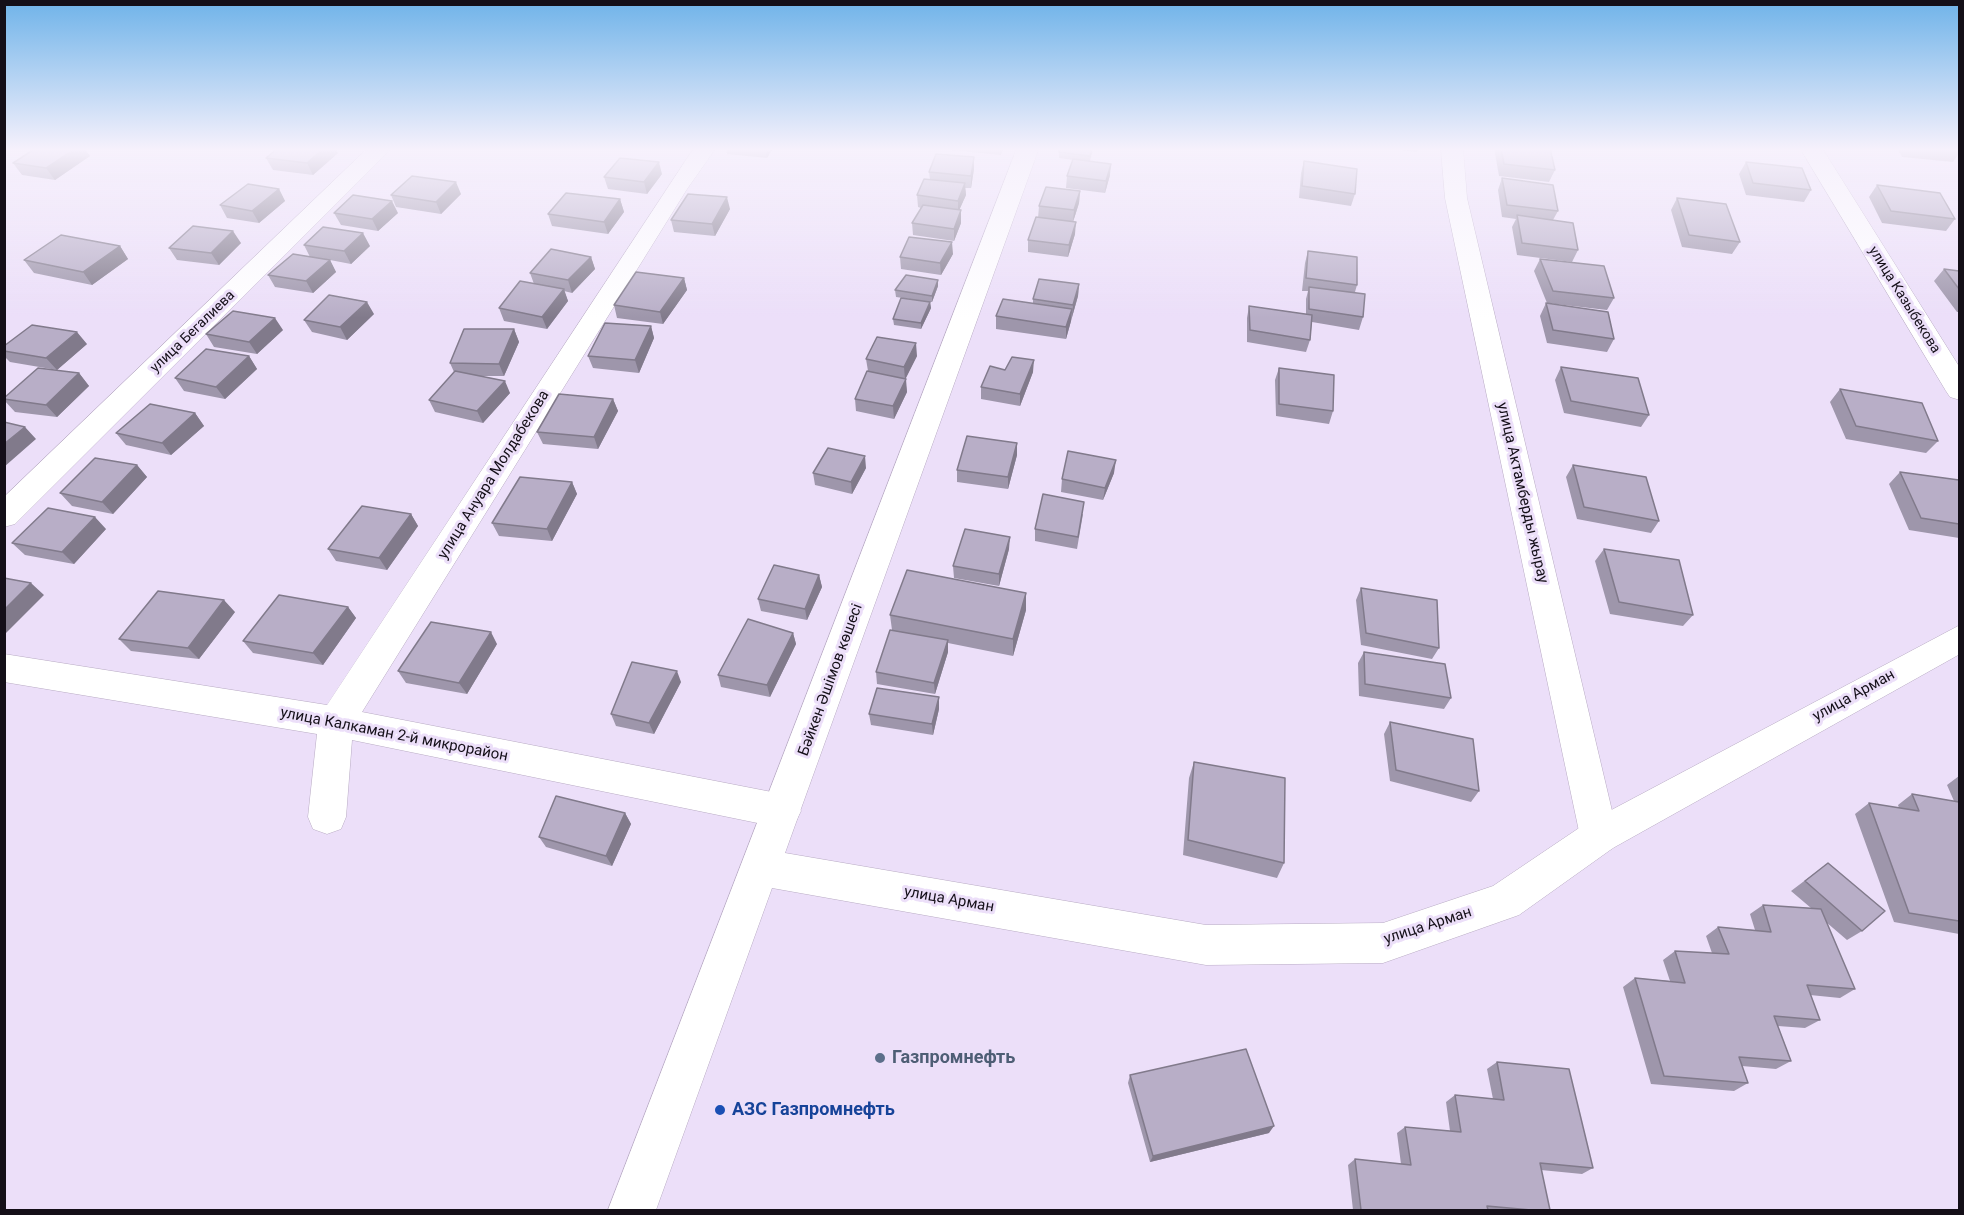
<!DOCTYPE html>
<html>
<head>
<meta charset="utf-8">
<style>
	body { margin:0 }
	#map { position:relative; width:1964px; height:1215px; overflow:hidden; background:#ecdff9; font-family:Roboto,sans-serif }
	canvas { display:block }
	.frame { position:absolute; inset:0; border:6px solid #140f18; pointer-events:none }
</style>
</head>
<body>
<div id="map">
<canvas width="1964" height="1215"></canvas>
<div class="frame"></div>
</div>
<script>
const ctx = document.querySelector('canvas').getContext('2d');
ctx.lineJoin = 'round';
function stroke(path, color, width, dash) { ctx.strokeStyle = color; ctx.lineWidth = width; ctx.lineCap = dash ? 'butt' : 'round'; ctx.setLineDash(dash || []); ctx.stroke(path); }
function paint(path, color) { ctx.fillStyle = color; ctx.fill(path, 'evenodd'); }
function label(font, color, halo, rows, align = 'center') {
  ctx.font = font + ' Roboto,sans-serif'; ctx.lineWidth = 6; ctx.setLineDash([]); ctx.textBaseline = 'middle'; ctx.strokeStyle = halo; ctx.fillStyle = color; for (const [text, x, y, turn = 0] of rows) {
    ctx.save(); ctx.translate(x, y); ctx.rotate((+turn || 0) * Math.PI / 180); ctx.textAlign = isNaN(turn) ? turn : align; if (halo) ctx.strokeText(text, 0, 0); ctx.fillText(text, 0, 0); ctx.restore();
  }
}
const street = new Path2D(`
	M368 148H392L15 524 4 527V497Z
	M694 148H716L687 189 362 712 782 794 795 799 801 811 795 823 782 828 352 740 346 817 341 829 327 834 313 829 308 817 317 734 4 682V654L327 705Z
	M1441 148H1463L1467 198 1618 836 1613 848 1599 854 1585 848 1580 836 1445 198Z
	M1800 148H1822L1960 368V400L1950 397 1946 391Z`);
const secondary = new Path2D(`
	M1017 148H1039L785 853 1206 925 1383 923 1493 886 1585 824 1960 625V654L1613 848 1519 915 1383 963 1206 965 772 888 656 1210H608Z`);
const wall = new Path2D(`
	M726 148H773L767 158 727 154Z
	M952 148H1003L1001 155 952 150Z
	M1093 148 1092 153 1090 161 1110 175 1105 193 1066 188 1067 176 1073 160 1059 158V152Z
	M1388 148H1418L1417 152Z
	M1494 148H1550L1555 170 1549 182 1499 176Z
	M1897 148H1959V153L1953 162 1902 157Z
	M338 153 313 175 273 170 266 158Z
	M90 156 55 180 22 175 13 163Z
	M974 157V169L971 188H965L966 195 959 210 961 223 954 241 913 235 912 223 921 208 918 207 917 195 930 180 929 172Z
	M1304 161 1355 194 1351 206 1299 198 1301 173Z
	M1746 162 1811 190 1804 202 1746 195 1739 174Z
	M662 174 647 194 608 189 604 177Z
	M1502 178 1558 211 1553 220 1578 250 1572 262 1517 255 1512 227 1516 219 1502 217 1498 190Z
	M1877 185 1955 219 1946 231 1882 223 1869 197Z
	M279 189 285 201 259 223 227 218 220 205Z
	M1080 191 1079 203 1073 222 1075 234 1068 257 1028 252V240L1038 218 1039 206Z
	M461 194 441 214 396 207 391 195Z
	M1677 198 1740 242 1732 254 1682 247 1671 210Z
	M620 199 624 212 608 234 552 226 548 214Z
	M730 209 715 236 674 232 671 220Z
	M334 213H398L378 231 341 225Z
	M241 243 219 265 177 260 169 248Z
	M304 245 370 246 351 264 330 260 336 272 313 293 275 287 268 275 310 257Z
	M120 246 128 259 92 285 34 273 24 260Z
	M1308 251 1357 285 1355 292 1363 317 1359 330 1312 322 1310 340 1306 352 1247 342V318L1249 306 1306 314V299L1308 291H1302L1305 263Z
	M953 254 941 275 901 269 900 257Z
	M591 257 595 269 572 293 564 291 568 301 547 329 504 321 499 308 534 284 530 273Z
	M1540 259 1614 298 1607 310 1547 303 1534 271Z
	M1944 269 1959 271V312H1957L1934 281Z
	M684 278 687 290 663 324 617 318 614 305Z
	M938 280V286L932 302H930L931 308 921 329 894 325 893 319 910 299 896 297 895 290Z
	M1079 284 1078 296 1066 339 996 329V316L1033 303V299Z
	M1546 303 1614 339 1607 352 1547 343 1540 316Z
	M374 314 347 340 312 332 304 320Z
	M651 326 654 338 639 373 593 368 588 356Z
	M514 329 519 342 504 376H480L510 393 483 423 435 412 429 400 454 372 450 363Z
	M283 330 257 354 214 347 206 334Z
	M87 344 57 370 10 362 4 356V346Z
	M249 356 257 369 225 399 184 391 175 378Z
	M917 356 905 379 907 392 894 419 856 411 855 399 868 371 866 359Z
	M1561 367 1649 415 1641 427 1564 413 1555 380Z
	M1279 368 1333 411 1329 424 1276 416 1275 380Z
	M1005 370 1033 372 1020 406 981 399V387Z
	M79 373 89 386 57 417 15 412 4 400V398Z
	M1840 389 1938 441 1926 453 1846 439 1830 402Z
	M613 399 618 411 598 449 543 444 537 432Z
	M195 413 204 426 171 455 126 445 116 433Z
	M1017 443V455L1008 489 957 482V470Z
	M137 465 147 477 113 514 72 506 60 493Z
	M1573 465 1659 521 1651 533 1577 519 1566 477Z
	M866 468 852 494 815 485 813 473Z
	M1900 472 1959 480V538L1909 530 1889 484Z
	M1114 473 1103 500 1061 492 1062 479Z
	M572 482 577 494 552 541 499 536 492 523Z
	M411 514 418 526 387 570 336 561 328 549Z
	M1083 514 1077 549 1035 541V529Z
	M106 529 74 564 25 555 12 543Z
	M1009 549 999 586 954 578 953 566Z
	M1604 549 1693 615 1683 626 1610 614 1595 561Z
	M819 575 822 587 807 620 761 611 758 599Z
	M1361 588 1439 648 1432 659 1361 645 1356 600Z
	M348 607 356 618 323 665 253 653 243 641Z
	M1026 610 1013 656 948 643V652L935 694 877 684 876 672 892 630 890 615Z
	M235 612 199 659 131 651 119 639Z
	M793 633 796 644 770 697 721 687 718 675Z
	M497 644 467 694 406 683 398 671Z
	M1364 652 1451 698 1444 709 1359 696 1358 663Z
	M681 682 654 734 616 726 611 714Z
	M939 709 933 735 871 725 869 714Z
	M1390 722 1479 791 1471 802 1390 781 1384 734Z
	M1194 762 1284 863 1277 878 1183 855 1189 778Z
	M1959 776V934L1894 922 1855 814 1869 803 1899 808 1898 805 1912 794 1954 801 1947 785Z
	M625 813 631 824 612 866 546 847 539 837Z
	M1828 863 1862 931 1847 940 1826 922 1855 989 1840 998 1810 995 1820 1020 1805 1028 1778 1026 1791 1061 1776 1069 1742 1066 1748 1083 1734 1091 1651 1084 1623 987 1635 978 1670 981 1663 960 1675 951 1712 953 1706 936 1718 927 1755 930 1750 914 1763 905 1811 908 1791 891Z
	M1497 1062 1593 1168 1582 1174 1541 1170 1550 1210H1353L1348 1165 1355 1159 1401 1164 1397 1133 1405 1127 1450 1131 1446 1102 1455 1095 1493 1099 1487 1069Z
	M1130 1075 1269 1133 1150 1162 1128 1083Z`);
const shadedWall = new Path2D(`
	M76 148H84L90 156 55 180 46 168Z
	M324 148H336L338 153 313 175 307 163Z
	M765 148H773L767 158Z
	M974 157V169L971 188V176Z
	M659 162 662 174 647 194 644 182Z
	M1111 164 1110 175 1105 193 1106 181Z
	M456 182 461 194 441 214 436 202Z
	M965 183 966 195 958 213V201Z
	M279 189 285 201 259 223 252 211Z
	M1080 191 1079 203 1073 222 1074 210Z
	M727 197 730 209 715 236 712 224Z
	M620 199 624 212 608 234 604 222Z
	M392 201 398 213 378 231 372 219Z
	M961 210V223L954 241V229Z
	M1076 222 1075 234 1068 257 1069 245Z
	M233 231 241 243 219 265 211 253Z
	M363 233 370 246 351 264 344 251Z
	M952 242 953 254 941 275 940 263Z
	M120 246 128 259 92 285 83 272Z
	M591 257 595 269 572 293 568 280Z
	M330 260 336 272 313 293 306 281Z
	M684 278 687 290 663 324 660 312Z
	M938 280V286L932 302V296Z
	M1079 284 1078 296 1072 317 1073 305Z
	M564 289 568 301 547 329 542 317Z
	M367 302 374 314 347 340 340 327Z
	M930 302 931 308 921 329V323Z
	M1072 309 1071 321 1066 339V327Z
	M275 318 283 330 257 354 249 342Z
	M651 326 654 338 639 373 635 360Z
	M514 329 519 342 504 376 499 364Z
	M77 332 87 344 57 370 46 358Z
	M916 343 917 356 905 380 904 367Z
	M249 356 257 369 225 399 216 387Z
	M1034 360 1033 372 1020 406V394Z
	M79 373 89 386 57 417 46 405Z
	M906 379 907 392 894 419 893 406Z
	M505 381 510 393 483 423 477 411Z
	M613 399 618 411 598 449 594 437Z
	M195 413 204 426 171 455 162 443Z
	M25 427 36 439 4 467V444Z
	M1017 443V455L1008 489V477Z
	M865 456 866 468 852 494 851 482Z
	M1116 460 1114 473 1103 500 1105 488Z
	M137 465 147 477 113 514 102 502Z
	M572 482 577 494 552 541 547 529Z
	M411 514 418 526 387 570 379 558Z
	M95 517 106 529 74 564 62 552Z
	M1010 537 1009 549 999 586V574Z
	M819 575 822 587 807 620 805 609Z
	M31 583 44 595 4 635V610Z
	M1026 593V610L1013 656V639Z
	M224 600 235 612 199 659 188 648Z
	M348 607 356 618 323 665 313 653Z
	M491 632 497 644 467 694 459 683Z
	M793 633 796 644 770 697 767 685Z
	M948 640V652L935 694 934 683Z
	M677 671 681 682 654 734 649 723Z
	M939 697V709L933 735 932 724Z
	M625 813 631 824 612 866 606 856Z
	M1274 1126 1269 1133 1150 1162 1153 1156Z`);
const building = new Path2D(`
	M36 148H76L46 168 13 163Z
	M278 148H324L307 163 266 158Z
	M1061 148H1092L1090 156 1059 152Z
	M1501 148H1550L1555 170 1504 164Z
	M1943 148H1959V150Z
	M936 154 974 157 971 176 929 172Z
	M620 158 659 162 644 182 604 177Z
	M1073 159 1111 164 1106 181 1067 176Z
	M1304 161 1357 169 1355 194 1302 186Z
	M1746 162 1802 168 1811 190 1753 183Z
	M412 176 456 182 436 202 391 195Z
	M1502 178 1553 185 1558 211 1507 205Z
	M924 179 965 183 958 201 917 195Z
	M248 184 279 189 252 211 220 205Z
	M1877 185 1940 193 1955 219 1891 211Z
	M1046 187 1080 191 1074 210 1039 206Z
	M566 193 620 199 604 222 548 214Z
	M688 194 727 197 712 224 671 220Z
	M353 195 392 201 372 219 334 213Z
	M1677 198 1726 204 1740 242 1689 235Z
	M923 205 961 210 954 229 912 223Z
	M1517 215 1573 223 1578 250 1522 243Z
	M1036 217 1076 222 1069 245 1028 240Z
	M193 226 233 231 211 253 169 248Z
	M323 227 363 233 344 251 304 245Z
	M61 235 120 246 83 272 24 260Z
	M909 237 952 242 940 263 900 257Z
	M551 249 591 257 568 280 530 273Z
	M1308 251 1357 257V285L1306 278Z
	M293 254 330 260 306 281 268 275Z
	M1540 259 1604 266 1614 298 1553 291Z
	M1944 269 1959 271V289Z
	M636 272 684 278 660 312 614 305Z
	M906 275 938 280 932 296 895 290Z
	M1039 279 1079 284 1073 305 1033 299Z
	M520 281 564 289 542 317 499 308Z
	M1309 287 1365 294 1363 317 1309 309Z
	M329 295 367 302 340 327 304 320Z
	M901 298 930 302 921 323 893 319Z
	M1003 299 1072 309 1066 327 996 316Z
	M1546 303 1608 312 1614 339 1553 330Z
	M1249 306 1312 315 1310 340 1250 330Z
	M233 311 275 318 249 342 206 334Z
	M605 323 651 326 635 360 588 356Z
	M32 325 77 332 46 358 4 351V346Z
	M464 329H514L499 364 450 363Z
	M877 337 916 343 904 367 866 359Z
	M206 349 249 356 216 387 175 378Z
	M1012 357 1034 360 1020 394 981 387 990 366 1005 370Z
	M1561 367 1638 378 1649 415 1571 401Z
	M38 368 79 373 46 405 4 399V398Z
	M1279 368 1334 375 1333 411 1279 404Z
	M455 371 505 381 477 411 429 400Z
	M867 371 906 379 893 406 855 399Z
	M1840 389 1922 403 1938 441 1856 426Z
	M559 394 613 399 594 437 537 432Z
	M150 404 195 413 162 443 116 433Z
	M4 422 25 427 4 444Z
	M967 436 1017 443 1008 477 957 470Z
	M828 448 865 456 851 482 813 473Z
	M1068 451 1116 460 1105 488 1062 479Z
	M95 458 137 465 102 502 60 493Z
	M1573 465 1646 477 1659 521 1584 507Z
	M1900 472 1959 480V524L1921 518Z
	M520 477 572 482 547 529 492 523Z
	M1043 494 1084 502 1078 537 1035 529Z
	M362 506 411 514 379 558 328 549Z
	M48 508 95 517 62 552 12 543Z
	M965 529 1010 537 999 574 953 566Z
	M1604 549 1679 560 1693 615 1619 602Z
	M774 565 819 575 805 609 758 599Z
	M907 570 1026 593 1013 639 890 615Z
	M4 578 31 583 4 610Z
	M1361 588 1437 600 1439 648 1366 633Z
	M158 591 224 600 188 648 119 639Z
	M279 595 348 607 313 653 243 641Z
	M748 619 793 633 767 685 718 675Z
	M431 622 491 632 459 683 398 671Z
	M890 630 948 640 934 683 876 672Z
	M1364 652 1445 664 1451 698 1365 684Z
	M632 662 677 671 649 723 611 714Z
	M877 688 939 697 932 724 869 714Z
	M1390 722 1473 739 1479 791 1396 770Z
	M1194 762 1285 778 1284 863 1188 840Z
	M1912 794 1959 802V921L1909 913 1869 803 1919 811Z
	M556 796 625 813 606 856 539 837Z
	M1828 863 1885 911 1862 931 1805 881Z
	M1763 905 1821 909 1855 989 1807 985 1820 1020 1774 1016 1791 1061 1739 1057 1748 1083 1664 1076 1635 978 1685 983 1675 951 1729 954 1718 927 1771 932Z
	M1246 1049 1274 1126 1153 1156 1130 1075Z
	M1497 1062 1569 1069 1593 1168 1540 1163 1550 1210H1531L1487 1206 1488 1210H1361L1355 1159 1411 1165 1405 1127 1461 1132 1455 1095 1504 1100Z`);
const markers = [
	[880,1058,6,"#5c6f8a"],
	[720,1110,6,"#1a4fb4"]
];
const farStreetnames = [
	["улица Казыбекова",1904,300,58],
	["улица Бегалиева",193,332,-44]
];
const streetNames = [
	["улица Ануара Молдабекова",494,475,-58],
	["улица Актамберды жырау",1522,493,77],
	["Бәйкен Әшімов көшесі",831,680,-70],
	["улица Арман",1854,696,-29],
	["улица Калкаман 2-й микрорайон",394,735,11],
	["улица Арман",949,900,10],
	["улица Арман",1428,926,-18]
];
const nearServicenames = [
	["Газпромнефть",892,1058]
];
const nearTransitnames = [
	["АЗС Газпромнефть",732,1110]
];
stroke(street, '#b8abc3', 1);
stroke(secondary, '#b8abc3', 1);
paint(street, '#fff');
paint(secondary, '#fff');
paint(wall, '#9e96ab');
paint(shadedWall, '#817a8b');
paint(building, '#b8aec7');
stroke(building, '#817a8b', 1.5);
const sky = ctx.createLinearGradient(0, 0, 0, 318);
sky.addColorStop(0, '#6fb3e9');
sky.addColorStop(0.47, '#f6f1fc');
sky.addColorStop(1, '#f6f1fc00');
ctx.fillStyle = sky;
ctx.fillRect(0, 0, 1964, 318);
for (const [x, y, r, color] of markers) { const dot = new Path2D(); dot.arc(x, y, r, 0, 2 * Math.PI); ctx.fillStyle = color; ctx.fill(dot); stroke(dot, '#ecdff9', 2); }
label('14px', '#140f18', '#ecdff9', farStreetnames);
label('15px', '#140f18', '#ecdff9', streetNames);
label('bold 18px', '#4e5e75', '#ecdff9', nearServicenames, 'left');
label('bold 18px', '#164399', '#ecdff9', nearTransitnames, 'left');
</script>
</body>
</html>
